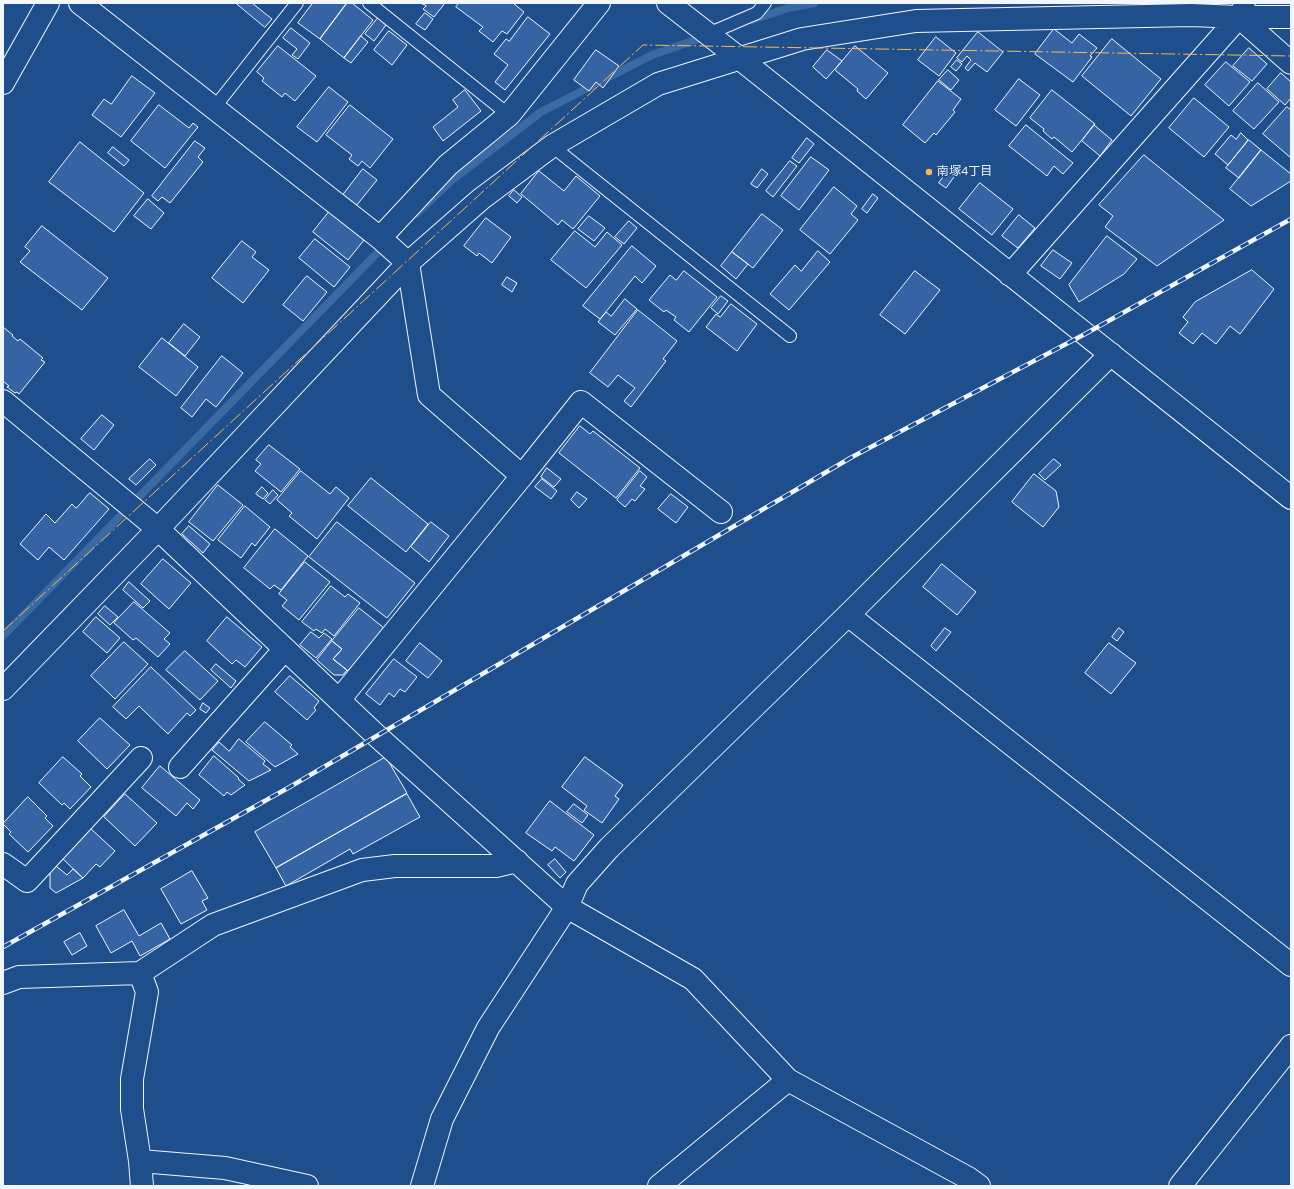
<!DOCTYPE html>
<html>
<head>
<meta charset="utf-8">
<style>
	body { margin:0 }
	#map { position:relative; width:1294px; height:1189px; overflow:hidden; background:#1f4e8c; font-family:"DM Sans",sans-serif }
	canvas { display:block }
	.frame { position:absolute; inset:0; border:4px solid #f2f6ff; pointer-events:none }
</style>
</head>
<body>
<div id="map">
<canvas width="1294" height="1189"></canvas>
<div class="frame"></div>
</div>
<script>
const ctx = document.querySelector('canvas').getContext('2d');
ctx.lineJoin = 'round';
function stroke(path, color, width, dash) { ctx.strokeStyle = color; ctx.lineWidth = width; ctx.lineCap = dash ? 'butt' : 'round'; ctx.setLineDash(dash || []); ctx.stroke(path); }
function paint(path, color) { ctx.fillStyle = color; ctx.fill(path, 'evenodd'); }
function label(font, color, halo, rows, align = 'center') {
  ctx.font = font + ' "DM Sans","Noto Sans JP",sans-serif'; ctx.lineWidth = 3; ctx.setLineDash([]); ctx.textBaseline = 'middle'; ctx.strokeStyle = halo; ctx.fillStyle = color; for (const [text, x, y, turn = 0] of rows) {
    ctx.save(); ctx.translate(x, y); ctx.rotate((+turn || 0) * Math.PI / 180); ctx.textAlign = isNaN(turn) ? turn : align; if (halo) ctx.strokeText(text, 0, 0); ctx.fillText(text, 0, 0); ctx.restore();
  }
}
const stream = new Path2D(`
	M752 20 788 8 814 3
	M416 214 452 180 541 112 652 55 707 36
	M3 636 385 245`);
const building = new Path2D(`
	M236 3H252L272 19 265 27Z
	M313 3H347L320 39 298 23Z
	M347 3H352L373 20 344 58 320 39Z
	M421 3H445L434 17 423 9 426 6Z
	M459 3H513L524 12 507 34 502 31 493 42 479 31 483 27 456 7Z
	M425 13 433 19 425 30 416 24Z
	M528 17 550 34 505 90 495 82 508 65 494 54 506 39 509 41Z
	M378 18 386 25 374 41 365 34Z
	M291 28 310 43 298 59 292 55 297 49 283 38Z
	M1054 29 1072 43 1079 34 1097 48 1090 56 1092 57 1073 82 1035 54Z
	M389 31 407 45 392 65 374 50Z
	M978 32 1003 52 987 72 975 63 968 71 965 68 971 60 967 56 962 62 957 58Z
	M361 36 368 42 351 63 344 58Z
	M936 37 956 53 939 76 918 60Z
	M1112 39 1161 79 1131 116 1082 76Z
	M278 46 316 76 295 101 285 93 282 97 262 81 264 78 257 72Z
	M855 46 888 73 866 99 857 91 858 89 835 70Z
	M1249 48 1267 64 1252 81 1233 66Z
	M596 50 619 66 603 88 596 82 589 91 574 80Z
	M827 50 842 61 826 79 813 67Z
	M957 60 962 64 956 71 951 67Z
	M1226 62 1250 82 1229 106 1205 85Z
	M948 70 959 80 951 90 939 80Z
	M1281 73 1291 82V98L1285 105 1267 89Z
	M132 76 155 93 121 137 92 115 104 99 111 104Z
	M1019 79 1040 95 1016 126 995 110Z
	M938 81 961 99 953 110 955 112 936 135 934 133 925 143 903 125Z
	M1258 83 1279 102 1254 129 1233 111Z
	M329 87 348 102 317 142 297 127Z
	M465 90 481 111 443 141 433 127 458 107 453 100Z
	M1052 90 1095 124 1072 152 1054 137 1052 139 1043 131 1044 129 1030 118Z
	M1194 98 1229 127 1204 157 1169 128Z
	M159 105 189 128 193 123 198 127 165 168 131 141Z
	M350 105 393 139 370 168 362 161 358 166 349 159 352 155 326 135Z
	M1287 107 1291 110V158L1263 134Z
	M1026 125 1073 163 1063 174 1054 166 1047 176 1009 146Z
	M1094 125 1112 140 1100 156 1082 141Z
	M1241 133 1248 140 1228 165 1215 154 1231 135 1236 139Z
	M807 138 814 144 799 163 792 158Z
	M1249 140 1261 150 1239 178 1226 168Z
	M195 141 205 148 198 157 203 162 170 203 162 197 158 201 152 196Z
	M80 142 144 193 114 232 49 182Z
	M113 147 129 160 124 166 108 153Z
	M1261 150 1291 174V181L1251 206 1230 189Z
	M1144 155 1224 220 1157 266 1105 227 1113 216 1099 205Z
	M811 157 829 170 799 210 781 196Z
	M790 161 797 166 773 197 766 191Z
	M363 169 377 180 356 206 343 195Z
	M762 169 768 174 757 188 751 184Z
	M539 171 564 191 576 176 600 196 573 229 562 220 558 225 521 194Z
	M947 172 954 177 946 188 939 183Z
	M980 183 1013 209 992 235 959 209Z
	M834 187 857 206 851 214 858 220 830 254 800 230Z
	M514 190 522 197 517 203 509 196Z
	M873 194 878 198 867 213 862 209Z
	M148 199 164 213 151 229 134 216Z
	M329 212 364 240 348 260 313 232Z
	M762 214 783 230 753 268 732 252Z
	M1019 215 1035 228 1018 248 1002 236Z
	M589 216 605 228 594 241 578 229Z
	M486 218 511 237 492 263 479 253 477 256 464 246Z
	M629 221 637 228 624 244 615 237Z
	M42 226 108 278 82 310 20 262 30 251 25 247Z
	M575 231 595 247 607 232 622 245 586 288 551 260Z
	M1107 236 1137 259 1124 274 1079 302 1069 285Z
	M315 239 350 267 334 287 299 258Z
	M242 241 256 252 252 257 269 270 243 303 212 278Z
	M632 246 656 266 642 283 635 276 600 319 583 306Z
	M1053 250 1072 263 1060 279 1041 266Z
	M818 251 830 262 789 310 770 294 795 265 801 271Z
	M732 252 748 264 736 279 721 266Z
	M1252 270 1274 289 1240 334 1230 326 1216 344 1202 333 1193 344 1179 333 1188 322 1183 317 1195 302Z
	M684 271 717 297 689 332 674 320 676 317 666 310 664 312 649 300 670 275 676 280Z
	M915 271 940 290 905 334 880 315Z
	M307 276 327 292 303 321 283 305Z
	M507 277 517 283 512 292 502 285Z
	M721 296 728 301 718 314 711 308Z
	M625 299 637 309 615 335 598 322 606 312 611 316Z
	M731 304 757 324 737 351 706 327 716 314 720 317Z
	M638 310 677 341 663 359 666 361 631 407 624 401 635 388 618 375 608 387 590 373Z
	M184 324 200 337 185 356 169 343Z
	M3 327 13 335 12 336 18 341 20 339 43 358 41 360 45 362 19 394 17 392 15 393 7 387 9 386 3 381Z
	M162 338 198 367 176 396 139 367Z
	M222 356 243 373 216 407 206 399 192 417 181 408Z
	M102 415 114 425 94 450 81 439Z
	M580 426 590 434 593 431 640 468 616 498 559 453Z
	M269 445 300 469 281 492 255 471 261 464 256 460Z
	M150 459 156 465 136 485 129 479Z
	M1054 459 1061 465 1045 480 1039 474Z
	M547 468 561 479 554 487 541 477Z
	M301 471 330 494 336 487 349 498 317 539 289 516 292 513 277 500Z
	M640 471 647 477 640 486 645 489 635 501 632 499 625 507 617 500Z
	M1034 474 1056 491 1059 507 1043 527 1012 502Z
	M371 478 428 524 406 552 348 506Z
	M542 479 557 491 551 499 535 487Z
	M218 485 243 505 213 541 189 522Z
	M262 487 268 493 263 499 256 494Z
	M273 490 278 495 270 504 265 500Z
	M577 492 587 499 579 508 571 500Z
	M90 493 109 509 64 560 49 547 38 560 20 544 46 514 55 523 72 504 76 508Z
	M671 494 688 507 676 523 658 509Z
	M245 506 270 527 255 546 252 543 241 558 218 540Z
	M337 522 415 583 387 618 309 557Z
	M431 522 449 536 429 562 411 547Z
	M189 526 210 544 203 553 182 534Z
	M275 529 308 556 281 590 274 585 270 589 244 568Z
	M163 559 191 583 169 609 141 584Z
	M305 562 330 582 299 620 282 606 287 600 279 594Z
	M942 564 976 592 957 615 923 587Z
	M129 582 150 601 143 608 123 590Z
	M331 586 345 597 348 594 360 603 334 636 325 629 322 633 316 629 314 631 302 622Z
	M134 602 170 633 164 639 170 644 158 657 136 638 133 640 114 623Z
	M105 606 118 617 110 625 98 614Z
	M359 608 384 628 348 671 333 659 342 649 332 641Z
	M96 617 120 638 107 653 83 632Z
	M227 617 262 647 245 667 236 660 232 664 207 641Z
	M945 628 951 632 936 651 931 646Z
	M1119 628 1124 632 1117 641 1112 637Z
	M311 632 319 638 324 633 332 639 316 658 300 645Z
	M332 641 342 649 333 659 347 670 343 675H334L317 660Z
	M124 642 148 664 115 699 91 676Z
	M420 643 442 661 428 678 406 661Z
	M1109 643 1136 663 1111 694 1085 673Z
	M185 651 218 681 200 700 166 670Z
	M394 659 417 677 405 692 400 689 394 697 389 693 380 705 366 694Z
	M216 664 236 681 231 688 211 670Z
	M151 667 196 710 190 716 187 713 168 734 139 706 126 719 113 707Z
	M290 676 319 701 314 708 316 710 307 720 275 692Z
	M203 703 210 708 206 713 200 709Z
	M100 718 130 745 107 769 78 741Z
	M265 722 292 745 290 747 298 754 275 767 246 742Z
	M239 739 265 761 263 764 271 770 249 781 212 750 219 742 229 751Z
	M214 756 239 778 238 779 245 785 231 795 227 792 224 796 199 775Z
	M63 757 82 774 80 776 91 787 70 809 64 803 62 805 39 783Z
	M386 757 407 793 276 868 255 832Z
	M585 757 623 785 615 796 619 799 602 823 584 810 587 806 562 787Z
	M160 766 200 800 193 809 187 803 176 816 142 788Z
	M125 794 157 823 135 846 104 817Z
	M407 794 420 817 353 854 350 849 286 886 276 868Z
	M28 797 47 816 45 818 53 826 28 852 9 834 11 832 3 824Z
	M550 801 594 835 574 861 555 847 552 851 526 833Z
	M574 804 588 815 582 823 567 812Z
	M90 828 115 851 100 867 96 864 83 878 62 858Z
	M555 859 566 872 560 878 548 865Z
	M56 866 67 875 73 869 83 878 56 893 50 888V873Z
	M192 871 208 898 202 901 207 910 181 924 161 889Z
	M124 910 139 936 161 923 170 939 140 956 132 941 111 953 96 926Z
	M80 933 87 946 72 955 64 942Z`);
const service = new Path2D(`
	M369 3 509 115
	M708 34 757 13 765 3
	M214 108 297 3
	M552 146 790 336`);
const minor = new Path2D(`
	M80 3 380 238 448 165 509 115 599 3
	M668 3 739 58 1291 498
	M1239 17 1291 63
	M1010 275 1239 17 1244 8
	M3 401 158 529 377 736 567 907 693 979 788 1080 968 1178 979 1186
	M522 476 581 402 721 512
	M848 615 1291 965
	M3 689 158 529 408 263 481 199 552 146 658 84 802 39 916 21 1191 15 1239 17H1291
	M339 700 522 476 429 395 408 263 380 238
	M180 767 285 649
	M3 864 27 881 141 758
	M3 983 19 977 140 973 213 925 362 870 395 866H496L517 861
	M140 1161 132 1109V1079L147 992 140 973
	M142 1186 140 1161 225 1168 307 1186
	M422 1186 442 1119 488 1028 567 907 577 884 609 848 848 615 1111 354
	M659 1186 788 1080
	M1180 1186 1291 1046`);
const primary = new Path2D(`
	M3 83 48 3`);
const rail = new Path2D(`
	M3 947 288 788 852 457 1085 334 1291 219`);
const power = new Path2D(`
	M3 631 643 45 1291 56`);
const markers = [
	[929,172,4,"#ffb74d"]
];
const poiNames = [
	["南塚4丁目",937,172]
];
stroke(stream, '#3b69a3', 8);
paint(building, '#3563a3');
stroke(building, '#f2f6ff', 1);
stroke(service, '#f2f6ff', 14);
stroke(minor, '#f2f6ff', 24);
stroke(primary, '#f2f6ff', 24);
stroke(service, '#1f4e8c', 12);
stroke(minor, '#1f4e8c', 22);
stroke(primary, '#1f4e8c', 22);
stroke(rail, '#f2f6ff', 4.5);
stroke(rail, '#1f4e8c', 3, [9]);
stroke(power, '#ffb74d', 1, [14, 3, 2, 3]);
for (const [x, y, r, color] of markers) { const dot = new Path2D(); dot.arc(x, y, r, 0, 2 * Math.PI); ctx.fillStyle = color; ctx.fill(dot); stroke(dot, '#1f4e8c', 1.5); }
label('12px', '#f2f6ff', '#1f4e8c', poiNames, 'left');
</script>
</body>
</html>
